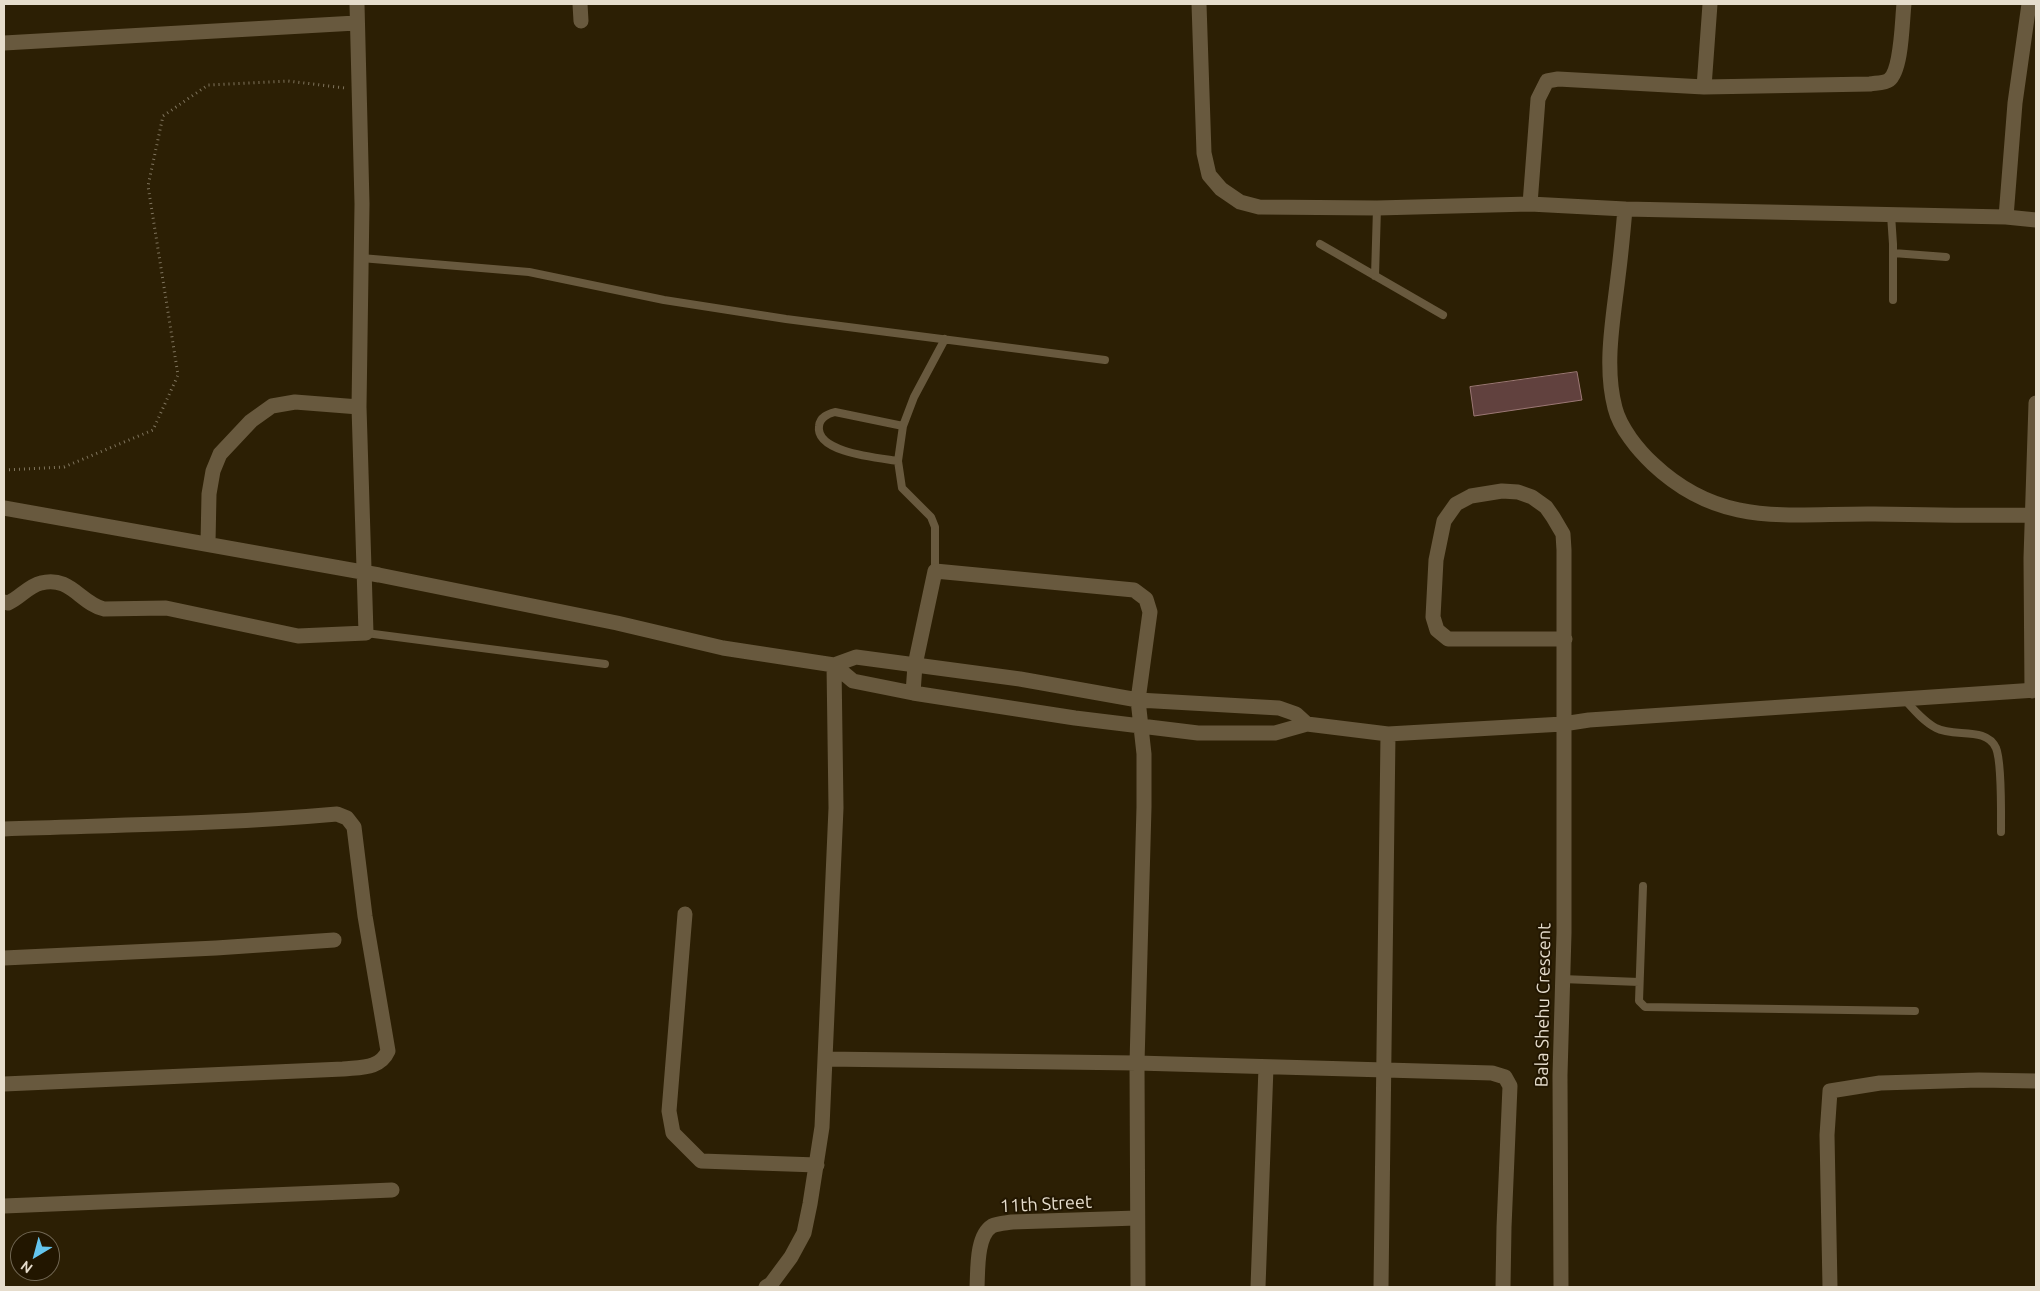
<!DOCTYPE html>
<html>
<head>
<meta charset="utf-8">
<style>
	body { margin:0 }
	#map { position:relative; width:2040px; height:1291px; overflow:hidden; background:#2c1f04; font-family:Ubuntu,sans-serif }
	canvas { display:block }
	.frame { position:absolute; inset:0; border:5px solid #e6ddcd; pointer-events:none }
	.north { position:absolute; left:10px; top:1231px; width:50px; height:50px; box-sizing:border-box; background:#221600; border:1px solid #706652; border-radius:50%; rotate:217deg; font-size:14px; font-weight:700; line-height:20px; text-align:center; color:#e6ddcd }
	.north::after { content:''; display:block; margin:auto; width:18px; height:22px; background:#64c5ee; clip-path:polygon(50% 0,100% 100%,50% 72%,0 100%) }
</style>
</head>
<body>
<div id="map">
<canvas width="2040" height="1291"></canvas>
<div class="frame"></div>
<div class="north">N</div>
</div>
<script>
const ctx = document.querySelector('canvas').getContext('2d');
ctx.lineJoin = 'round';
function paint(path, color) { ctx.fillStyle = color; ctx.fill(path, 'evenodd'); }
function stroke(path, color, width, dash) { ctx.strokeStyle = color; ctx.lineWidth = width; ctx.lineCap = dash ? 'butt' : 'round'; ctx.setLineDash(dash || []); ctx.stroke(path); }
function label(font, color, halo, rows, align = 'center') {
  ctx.font = font + ' Ubuntu,sans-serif'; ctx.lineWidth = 4; ctx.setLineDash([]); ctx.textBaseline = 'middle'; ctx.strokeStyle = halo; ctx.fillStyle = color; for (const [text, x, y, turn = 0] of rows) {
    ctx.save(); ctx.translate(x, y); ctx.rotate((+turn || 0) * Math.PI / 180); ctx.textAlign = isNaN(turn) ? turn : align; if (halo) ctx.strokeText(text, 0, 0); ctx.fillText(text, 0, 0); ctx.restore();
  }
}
const building = new Path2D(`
	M1577 372 1582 400 1474 416 1470 387Z`);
const path = new Path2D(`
	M4 470 64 467 153 430 178 375 148 186 163 116 208 85 288 81 345 88`);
const lane = new Path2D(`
	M1891 215 1893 244V300
	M1320 244 1443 315
	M1893 253 1946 257
	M361 258 529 272 664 300 786 319 1105 360
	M1375 276 1377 208
	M898 461C880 458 815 453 819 426 820 417 828 414 835 412L903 426
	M935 571V527L931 517 902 488 898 461 903 426 914 397 945 339
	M366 633 605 664
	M1905 700C1914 710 1924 722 1936 728 1954 738 1986 726 1996 748 2002 762 2001 814 2001 832
	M1643 886 1639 1001 1645 1007 1915 1011
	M1562 979 1639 982`);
const street = new Path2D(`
	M580 4 581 21
	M1199 4 1204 153 1209 175 1221 189 1240 202 1259 207 1377 208 1530 204 1625 209 2006 217 2036 220
	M4 43 356 23
	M1704 87 1710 4
	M1530 204 1538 99 1547 81 1558 79 1704 87 1870 84C1876 83 1885 83 1889 80 1902 70 1902 20 1904 4
	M1625 209C1623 232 1621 254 1618 277 1613 320 1604 366 1615 408 1620 428 1638 450 1653 464 1722 529 1788 513 1874 514 1928 515 1982 516 2036 515
	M2006 217 2015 103 2029 4
	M4 508 379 575 617 623 723 648 834 665 856 657 1020 679 1138 700 1279 708 1296 714 1307 724
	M208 543 209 494 213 471 220 454 251 421 272 406 295 402 359 407
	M4 602 8 603C20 598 28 586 41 583 70 575 81 604 104 609L166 608 298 636 366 633 359 407 362 204 357 4
	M834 665 853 681 913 693 1075 718 1198 733H1275L1307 724 1388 734 1563 724 1589 720 2036 690
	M2032 691 2031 558 2036 403
	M913 693 915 665 935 571 1134 590 1146 599 1150 612 1138 700 1144 754V807L1137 1063 1138 1287
	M4 829C115 825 226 824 337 814L347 818 354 827 365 916 388 1051C380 1069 361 1067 343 1069L4 1084
	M685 914 669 1111 673 1133 701 1161 817 1165
	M4 958 216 948 334 940
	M825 1059 1137 1063 1492 1073 1505 1077 1510 1086 1504 1227 1503 1287
	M4 1206 392 1190
	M766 1287 771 1284 791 1257 804 1233 810 1204 822 1127 836 808 834 665
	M977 1287C978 1271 976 1236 992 1226 998 1223 1006 1223 1012 1222L1137 1218
	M1258 1287 1266 1067
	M1381 1287 1388 734
	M1561 1287 1560 1075 1564 933V550L1563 534 1553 517 1546 507 1532 497 1518 492 1502 491 1471 496 1456 504 1444 521 1436 560 1433 617 1437 630 1448 639H1565
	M1830 1287 1827 1135 1830 1091 1880 1083 1979 1080 2036 1081`);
const streetNames = [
	["Bala Shehu Crescent",1543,1005,-89],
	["11th Street",1046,1204,-3]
];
paint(building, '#61413e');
stroke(building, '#9c7875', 1);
stroke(path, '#7f745d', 3, [1, 4]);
stroke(lane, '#68593e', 8);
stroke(street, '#68593e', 15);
label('18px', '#e6ddcd', '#221600', streetNames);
</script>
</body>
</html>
